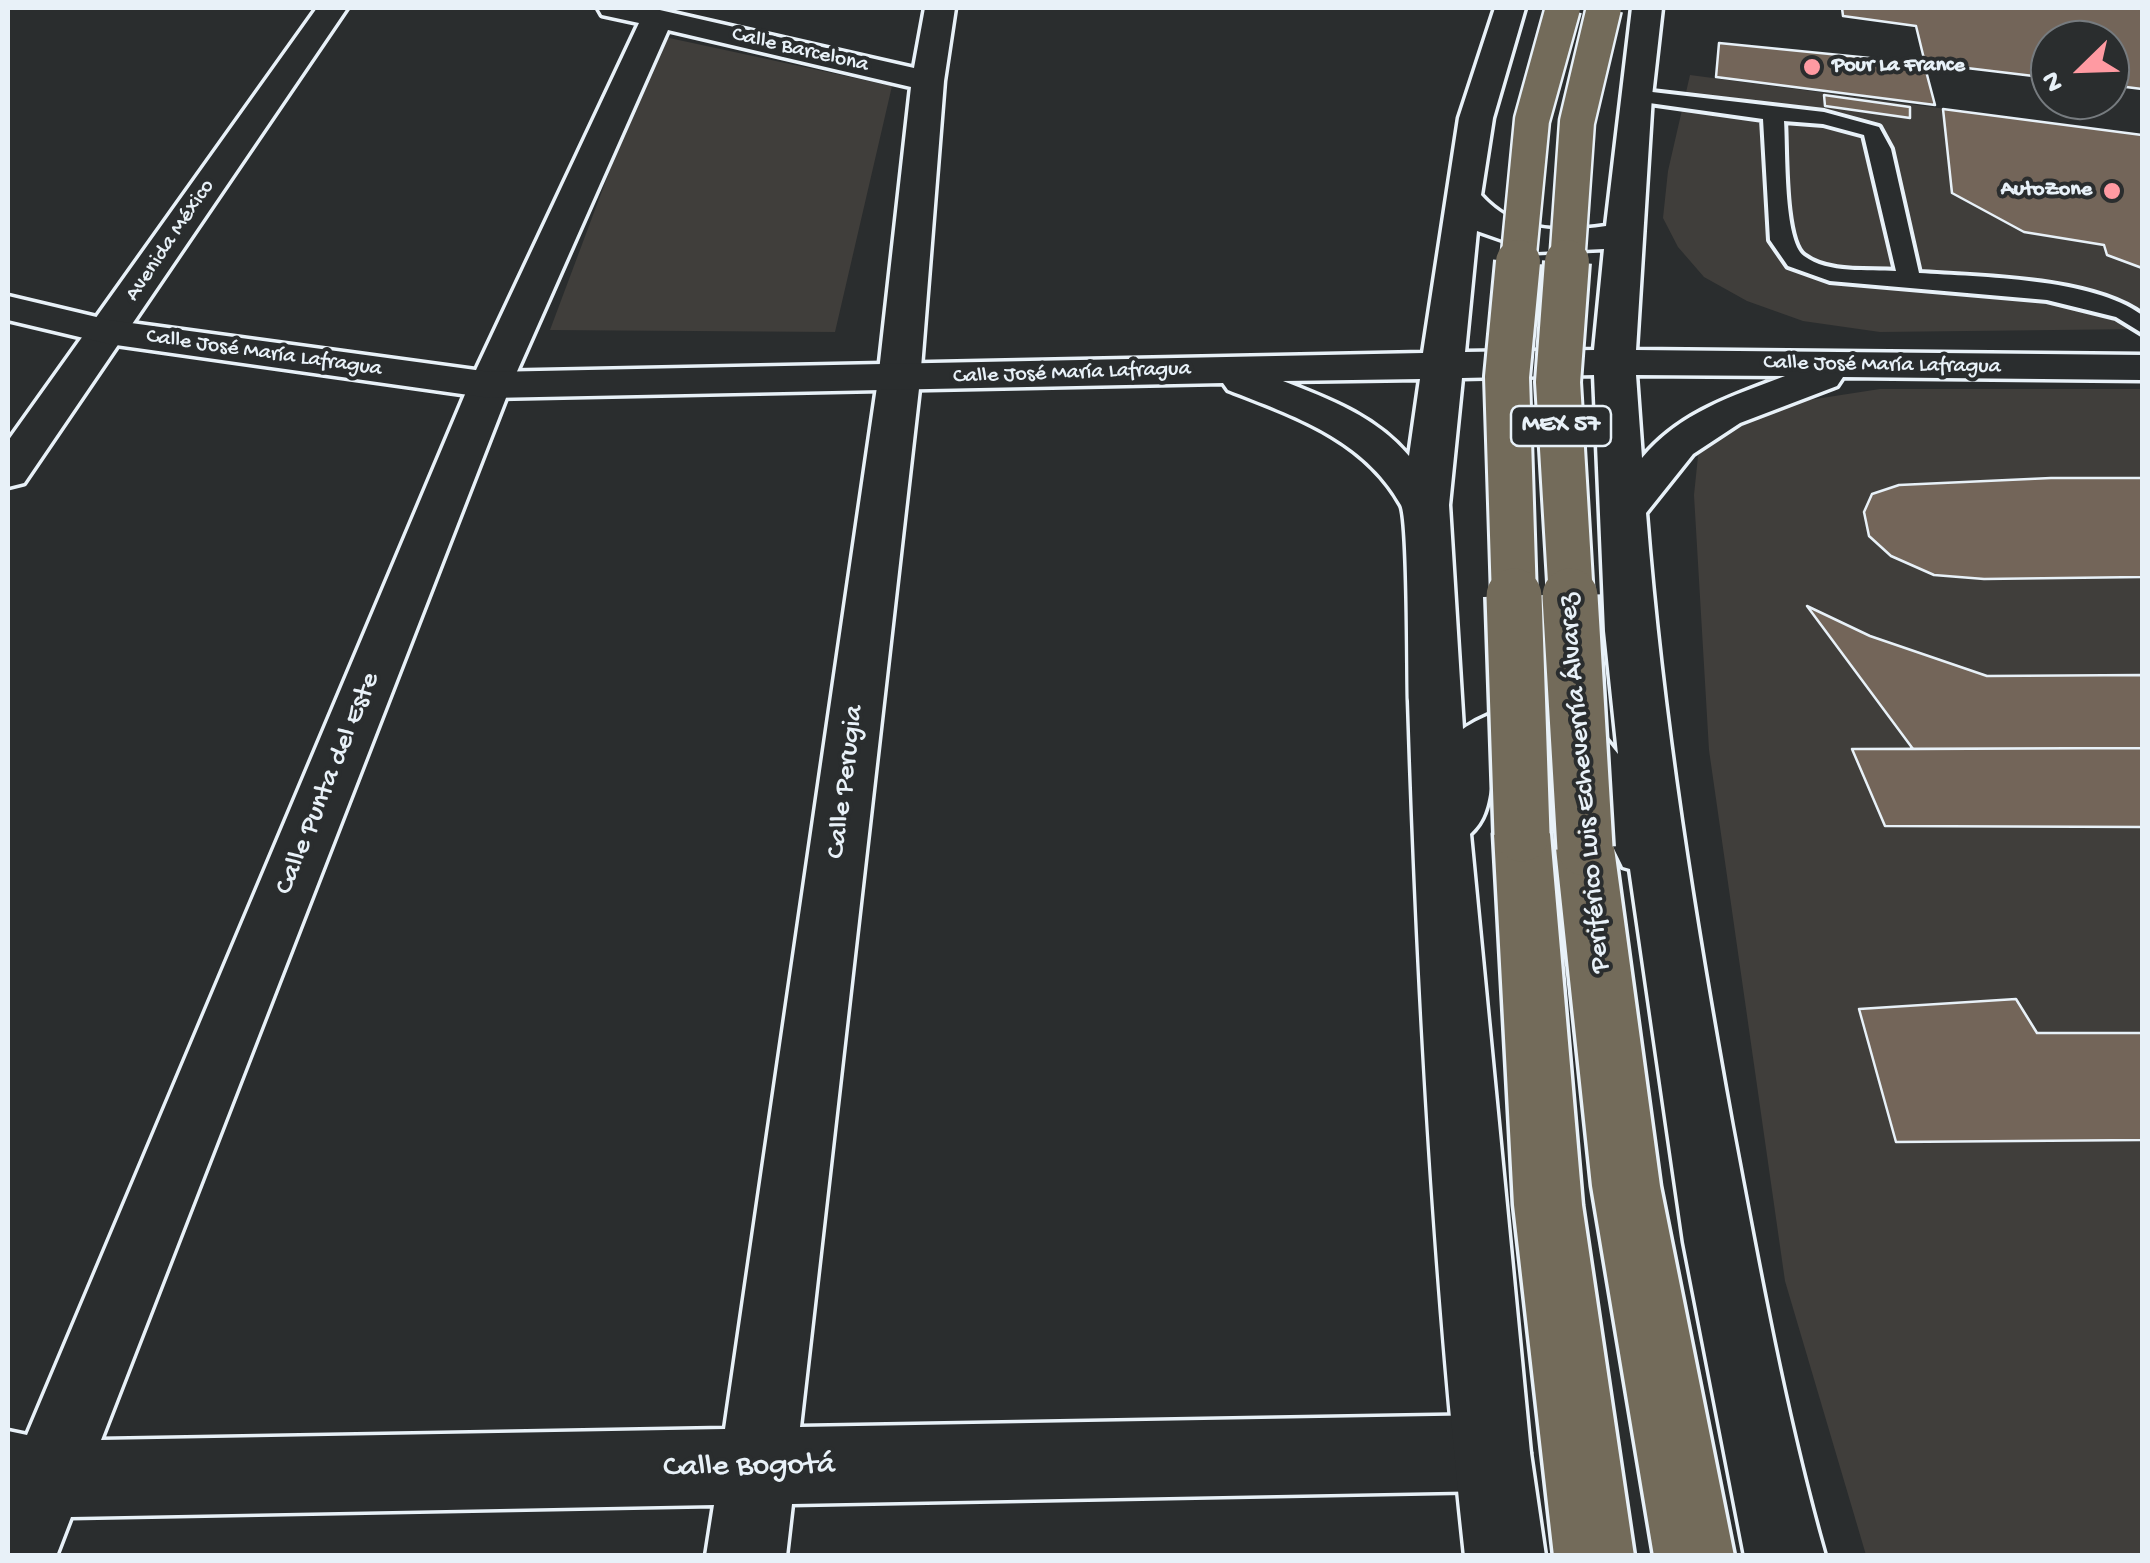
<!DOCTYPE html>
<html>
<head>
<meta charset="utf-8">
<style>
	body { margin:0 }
	#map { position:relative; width:2150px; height:1563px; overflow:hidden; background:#2a2d2e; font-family:"Gochi Hand",sans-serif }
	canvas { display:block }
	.frame { position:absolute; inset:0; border:10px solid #e8f1f8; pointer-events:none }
	.north { position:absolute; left:2030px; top:20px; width:100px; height:100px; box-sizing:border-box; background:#2a2d2e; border:2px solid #767b7f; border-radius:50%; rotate:247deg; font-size:28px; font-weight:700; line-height:40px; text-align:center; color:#e8f1f8 }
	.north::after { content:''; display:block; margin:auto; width:35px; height:45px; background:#ff9aa2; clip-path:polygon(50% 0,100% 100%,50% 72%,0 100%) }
</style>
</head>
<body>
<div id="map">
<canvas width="2150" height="1563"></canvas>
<div class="frame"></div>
<div class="north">N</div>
</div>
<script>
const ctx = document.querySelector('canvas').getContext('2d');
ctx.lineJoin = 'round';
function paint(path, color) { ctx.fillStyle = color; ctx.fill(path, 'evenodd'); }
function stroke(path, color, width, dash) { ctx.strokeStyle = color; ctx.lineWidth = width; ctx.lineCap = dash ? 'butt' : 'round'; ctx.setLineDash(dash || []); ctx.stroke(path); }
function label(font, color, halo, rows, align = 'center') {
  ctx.font = font + ' "Gochi Hand",sans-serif'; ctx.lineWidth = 8; ctx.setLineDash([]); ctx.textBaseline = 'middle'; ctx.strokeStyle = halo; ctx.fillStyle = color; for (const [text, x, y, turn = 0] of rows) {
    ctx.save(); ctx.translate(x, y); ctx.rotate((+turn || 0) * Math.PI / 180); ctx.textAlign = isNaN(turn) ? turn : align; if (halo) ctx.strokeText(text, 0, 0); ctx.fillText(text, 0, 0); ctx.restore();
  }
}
const built = new Path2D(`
	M660 36 892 86 835 332 550 330Z
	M1690 75 2142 135V329L1880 332 1803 321 1747 301 1704 277 1678 247 1663 218 1668 171Z
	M1880 389H2142V1555H1866L1785 1281 1709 750 1694 495 1700 437 1783 404Z`);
const building = new Path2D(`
	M1842 8H2142V89L2110 85V40H2050V78L1925 63 1916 26 1843 16Z
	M1719 43 1870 58 1879 64 1926 71 1935 105 1716 77Z
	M1824 95 1910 107V118L1825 106Z
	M1943 109 2142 135V268L2107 255 2104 245 2024 232 1952 193Z
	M2051 478H2142V577L1984 579 1934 575 1891 556 1869 536 1864 512 1872 494 1899 485Z
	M1807 606 1870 636 1987 676 2142 675V748L1913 749Z
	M2142 748V827L1885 826 1852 749Z
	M2016 999 2037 1033H2142V1140L1896 1142 1859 1009Z`);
const lane = new Path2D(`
	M1635 90 1824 112 1879 127 1891 149 1919 273C1980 277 2093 278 2142 315V333L2116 317 2047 300 1830 281 1788 266 1770 240 1763 119 1628 100 1625 96ZM1784 121 1823 124 1864 135 1896 271C1868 269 1828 274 1804 256 1783 241 1786 149 1784 121Z`);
const street = new Path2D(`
	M317 8H347L24 483 8 487V441Z
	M598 8H651L914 68 925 8H955L944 81 920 380 800 1427 1492 1415 1519 1426 1530 1453 1519 1480 1492 1491 792 1504 786 1556H706L714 1505 71 1517 56 1556H8V1431L27 1435 469 385 639 23 602 15ZM668 30 911 87 878 380 725 1429 101 1440 511 385Z`);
const secondary = new Path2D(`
	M1495 8H1525L1493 118 1481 195C1515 233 1559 233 1606 226L1632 8H1662L1652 96 1636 350 2142 355V380L1843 377 1837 386 1740 423 1693 454 1646 513C1662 719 1695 923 1732 1127 1759 1270 1785 1415 1825 1556H1745L1684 1242 1630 869 1623 867 1589 798 1547 745C1466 745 1508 801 1470 834L1530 1453 1545 1556H1465C1434 1272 1418 985 1409 701 1408 672 1409 519 1401 505 1364 439 1294 416 1228 390L1223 383 490 398 109 344 8 320V296L109 320 490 372 1423 353 1459 118ZM1477 231 1537 252 1604 249 1594 350 1465 352ZM1594 375 1605 631 1618 754C1607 741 1594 722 1580 712 1549 692 1490 710 1463 729L1449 505 1462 378ZM1636 375 1785 376C1732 396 1679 413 1642 458ZM1420 379 1409 456C1375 416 1331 400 1283 381Z`);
const highway = new Path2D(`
	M1522 812 1542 818 1550 834 1582 1205 1634 1556H1554L1514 1205 1494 834 1502 818Z
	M1585 825 1605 832 1614 848 1660 1186 1734 1556H1654L1592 1186 1556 848 1565 832Z`);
const highwayBridgeFar2 = new Path2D(`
	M1518 264 1532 120 1563 8
	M1567 264 1577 122 1604 8`);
const highwayBridgeFar1 = new Path2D(`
	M1567 262 1558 382 1571 598
	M1514 598 1507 377 1518 262`);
const highwayBridge = new Path2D(`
	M1514 596 1522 834
	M1570 596 1585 848`);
const markers = [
	[1812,67,10,"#ff9aa2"],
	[2112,191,10,"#ff9aa2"]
];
const farStreetnames = [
	["Calle Barcelona",800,51,13],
	["Avenida México",171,241,-56],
	["Calle José María Lafragua",264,354,8],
	["Calle José María Lafragua",1882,366,1],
	["Calle José María Lafragua",1072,374,-2]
];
const farPoinames = [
	["Pour La France",1832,67],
	["AutoZone",2092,191,"right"]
];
const shields = [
	[1561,426,100]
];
const shieldNames = [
	["MEX 57",1561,426]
];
const streetNames = [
	["Calle Perugia",847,782,-83],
	["Periférico Luis Echeverría Álvarez",1586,783,-95],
	["Calle Punta del Este",329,784,-68]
];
const nearStreetnames = [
	["Calle Bogotá",749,1468,-1]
];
paint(built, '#403e3b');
paint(building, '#736559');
stroke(building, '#e8f1f8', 2.5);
stroke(lane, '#e8f1f8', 8);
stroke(street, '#e8f1f8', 7);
stroke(secondary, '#e8f1f8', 7);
stroke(highway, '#e8f1f8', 7);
paint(lane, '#2a2d2e');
paint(street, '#2a2d2e');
paint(secondary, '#2a2d2e');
paint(highway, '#736b5a');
stroke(highwayBridgeFar2, '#e8f1f8', 39, []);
stroke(highwayBridgeFar1, '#e8f1f8', 50, []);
stroke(highwayBridge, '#e8f1f8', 62, []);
stroke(highwayBridgeFar2, '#736b5a', 34);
stroke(highwayBridgeFar1, '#736b5a', 44);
stroke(highwayBridge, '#736b5a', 55);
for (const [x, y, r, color] of markers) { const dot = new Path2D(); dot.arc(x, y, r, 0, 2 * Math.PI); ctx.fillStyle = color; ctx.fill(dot); stroke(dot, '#2a2d2e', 4); }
label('22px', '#e8f1f8', '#2a2d2e', farStreetnames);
label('bold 22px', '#e8f1f8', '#2a2d2e', farPoinames, 'left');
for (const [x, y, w] of shields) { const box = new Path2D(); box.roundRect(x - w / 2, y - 20, w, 40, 8); ctx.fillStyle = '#2a2d2e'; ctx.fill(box); stroke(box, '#e8f1f8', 2.5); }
label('bold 25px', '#e8f1f8', null, shieldNames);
label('28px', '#e8f1f8', '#2a2d2e', streetNames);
label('32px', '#e8f1f8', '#2a2d2e', nearStreetnames);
</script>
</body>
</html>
